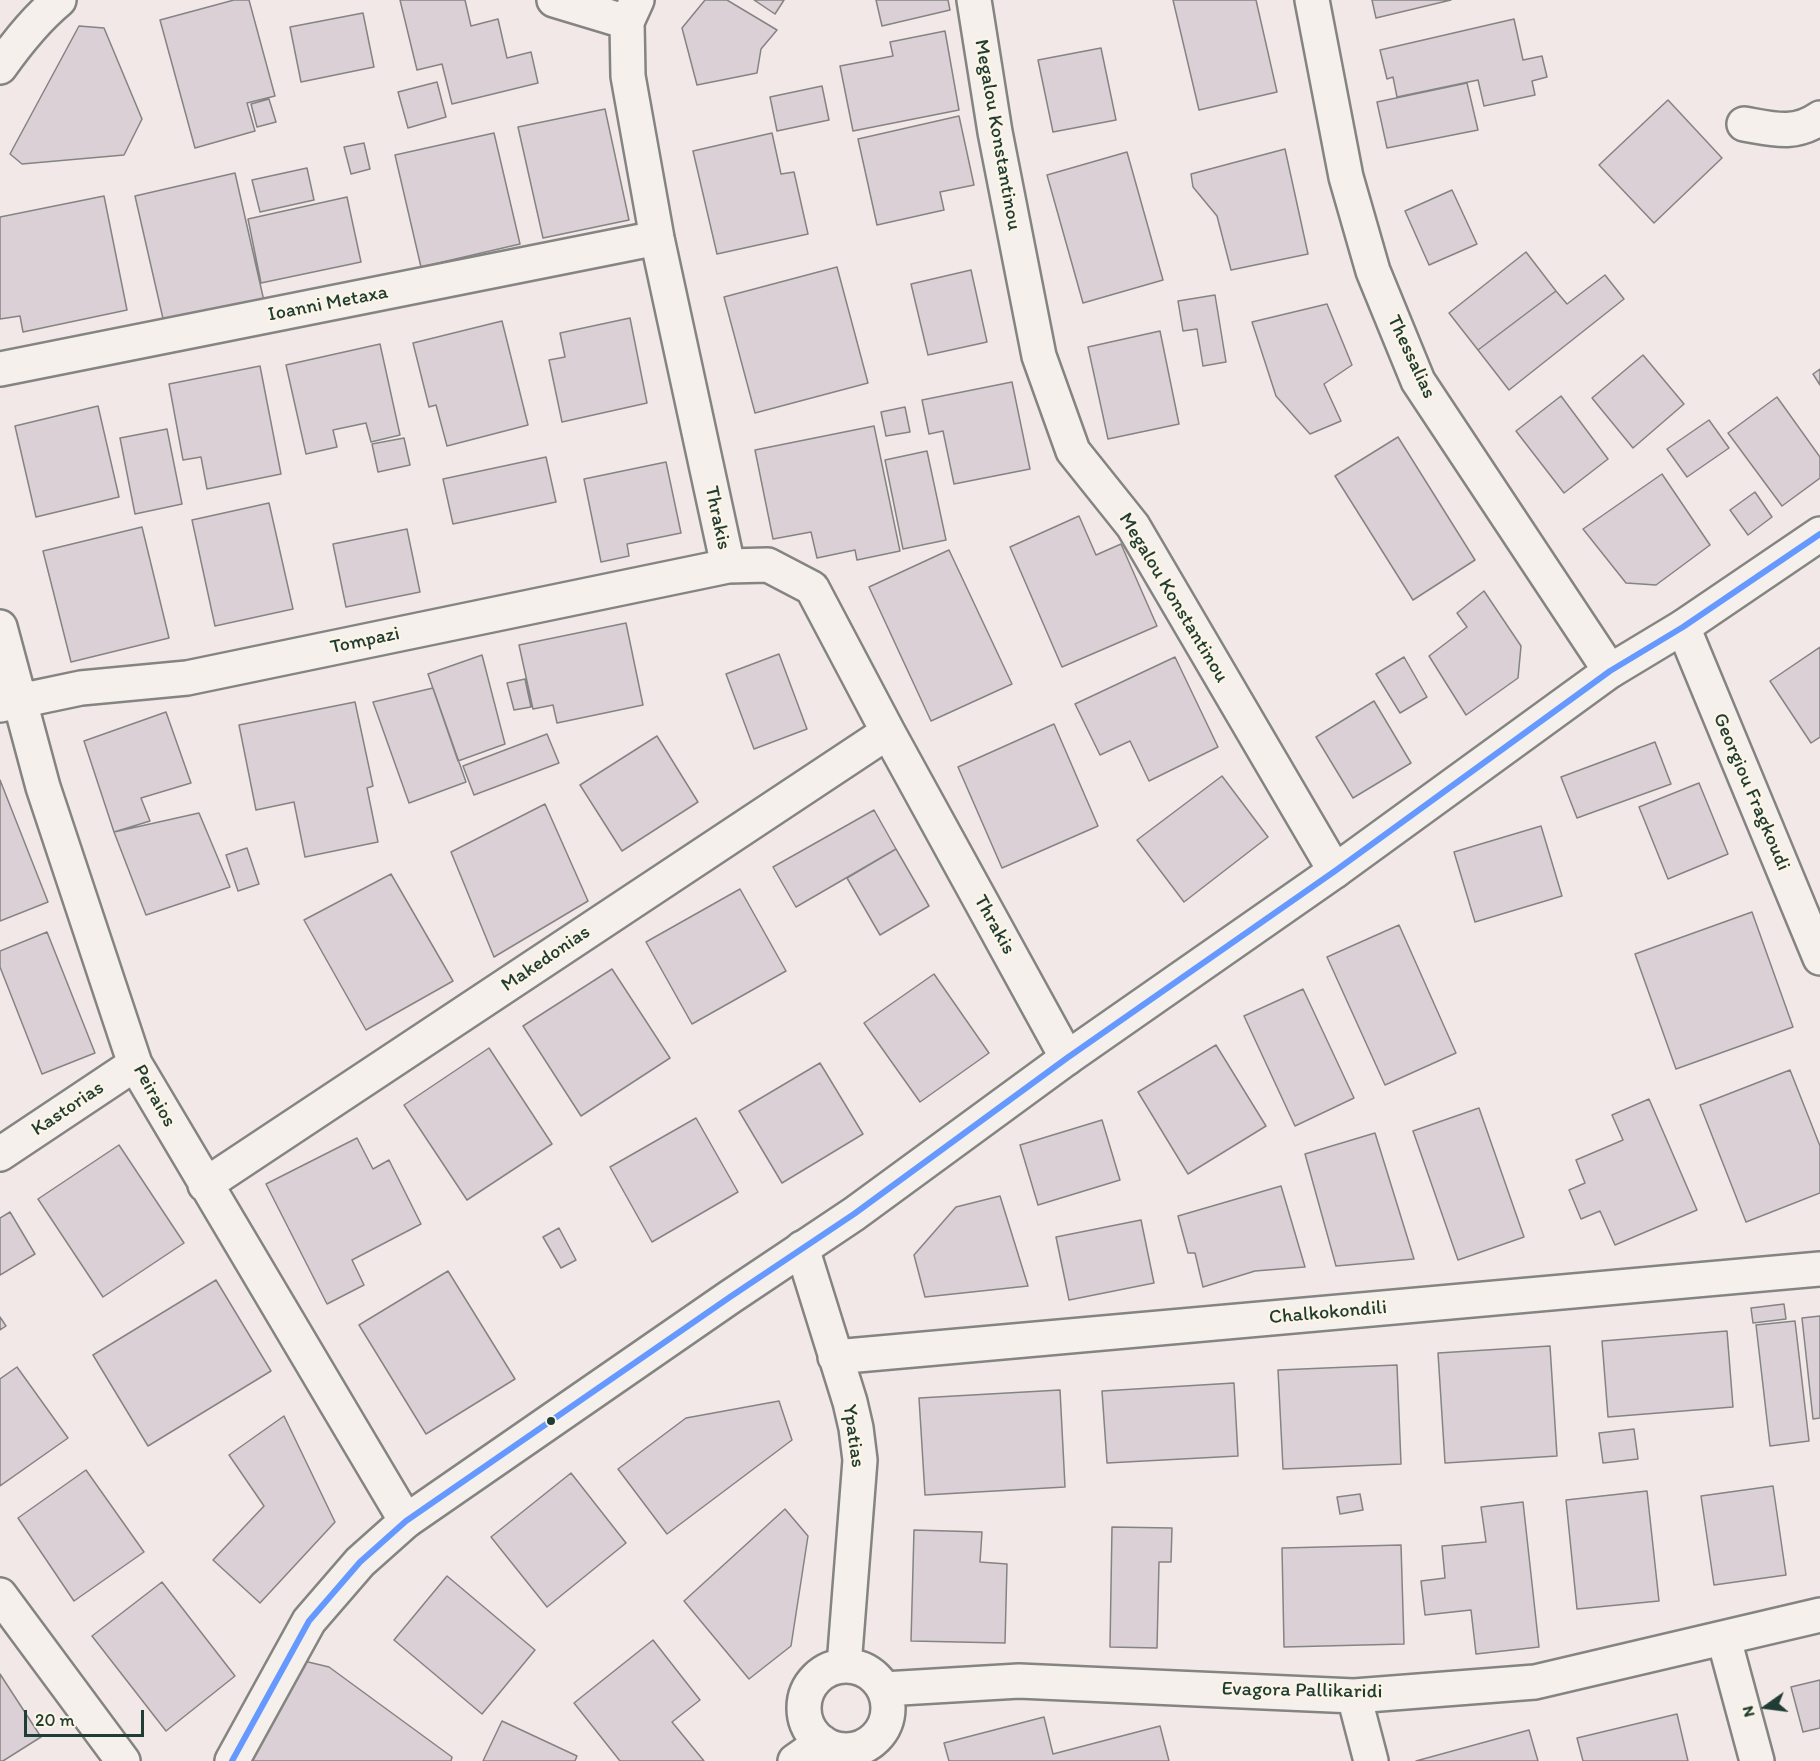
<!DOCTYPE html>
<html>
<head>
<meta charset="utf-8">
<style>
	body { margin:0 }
	#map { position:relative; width:1820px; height:1761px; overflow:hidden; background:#f3e8e8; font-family:Itim,sans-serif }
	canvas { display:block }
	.north { position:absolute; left:1736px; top:1677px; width:60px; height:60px; -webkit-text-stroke:4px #fcf5e5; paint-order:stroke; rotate:256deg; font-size:16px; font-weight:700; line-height:24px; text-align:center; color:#1f3d34 }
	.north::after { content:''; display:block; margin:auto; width:21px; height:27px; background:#1f3d34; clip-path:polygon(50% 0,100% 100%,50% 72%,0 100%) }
	.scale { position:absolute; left:24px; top:1710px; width:120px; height:27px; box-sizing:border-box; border:3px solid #1f3d34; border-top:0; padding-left:8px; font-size:18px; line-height:21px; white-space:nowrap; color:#1f3d34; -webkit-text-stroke:4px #fcf5e5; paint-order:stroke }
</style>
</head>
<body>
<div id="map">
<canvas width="1820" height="1761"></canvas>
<div class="north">N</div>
<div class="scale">20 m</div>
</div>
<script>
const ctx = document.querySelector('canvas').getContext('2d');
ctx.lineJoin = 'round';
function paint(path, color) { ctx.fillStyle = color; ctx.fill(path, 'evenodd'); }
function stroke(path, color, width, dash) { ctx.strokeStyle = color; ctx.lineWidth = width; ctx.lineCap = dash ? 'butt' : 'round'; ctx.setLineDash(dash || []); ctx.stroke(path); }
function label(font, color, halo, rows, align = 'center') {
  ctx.font = font + ' Itim,sans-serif'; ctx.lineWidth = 4.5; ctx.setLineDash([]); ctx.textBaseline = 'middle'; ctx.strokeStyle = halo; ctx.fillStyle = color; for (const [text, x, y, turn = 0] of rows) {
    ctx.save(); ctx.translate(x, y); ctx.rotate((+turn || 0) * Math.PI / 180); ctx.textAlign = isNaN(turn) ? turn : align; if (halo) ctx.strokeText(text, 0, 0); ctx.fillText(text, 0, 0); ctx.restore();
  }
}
const building = new Path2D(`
	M234 0H249L275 96 247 103 255 131 195 148 160 20Z
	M400 0H465L471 26 498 19 507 58 531 52 538 83 452 104 442 64 417 70Z
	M705 0H727L777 30 761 49 757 73 697 85 682 28Z
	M754 0H784L775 14Z
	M876 0H948L950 10 882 26Z
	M1173 0H1256L1277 92 1199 110Z
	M1372 0H1451L1376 18Z
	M363 13 374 67 301 82 290 27Z
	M1514 19 1523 60 1542 56 1547 77 1532 81 1535 95 1484 106 1478 80 1397 97 1393 77 1387 79 1380 50Z
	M79 26 104 28 142 119 124 155 22 164 10 154Z
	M945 31 959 110 853 131 840 66 893 56 890 42Z
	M1101 48 1116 120 1053 132 1038 60Z
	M437 82 446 117 408 128 398 92Z
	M1467 83 1478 130 1387 148 1377 102Z
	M822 86 829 120 777 131 770 97Z
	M269 99 276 122 257 127 251 104Z
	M1668 100 1722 158 1654 223 1599 165Z
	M605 109 629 220 543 238 518 127Z
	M959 116 974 185 940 192 944 210 877 225 858 139Z
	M494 133 520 244 421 267 395 155Z
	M772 133 781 174 794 172 808 234 717 254 693 151Z
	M364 143 370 169 351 174 344 147Z
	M1285 149 1308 254 1231 270 1217 216 1193 187 1191 174Z
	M1127 152 1163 280 1083 303 1047 175Z
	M307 168 314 200 260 212 252 180Z
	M235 173 264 301 164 323 135 196Z
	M1452 190 1477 244 1429 265 1405 211Z
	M104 196 127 310 23 332 20 316 0 319V217Z
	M347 197 361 262 261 283 248 219Z
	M1526 252 1556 291 1478 350 1449 313Z
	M837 267 868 383 755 413 724 297Z
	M971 270 987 342 928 355 911 284Z
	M1605 275 1624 299 1509 390 1478 350 1556 291 1567 304Z
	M1215 295 1226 362 1203 366 1197 329 1183 331 1178 301Z
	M1327 304 1352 365 1324 384 1341 421 1310 434 1276 396 1252 322Z
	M630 318 647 403 562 422 549 360 565 357 560 333Z
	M502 321 528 425 447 446 436 405 429 407 413 343Z
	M1160 331 1179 424 1108 439 1088 347Z
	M380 344 400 435 371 442 366 423 333 430 337 447 306 454 286 365Z
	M1643 355 1684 404 1633 448 1592 398Z
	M260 366 281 474 207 489 201 457 183 460 169 384Z
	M1820 369V385L1813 374Z
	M1012 382 1030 469 954 484 943 431 929 434 922 400Z
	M1561 396 1608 459 1564 493 1516 431Z
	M1777 397 1820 457V478L1782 506 1728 433Z
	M98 406 119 497 36 517 15 426Z
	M905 407 910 432 886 436 881 412Z
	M1709 420 1729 448 1687 477 1667 449Z
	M874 426 900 551 857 560 855 550 817 558 811 532 773 539 755 450Z
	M167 429 182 504 135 514 120 438Z
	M1398 437 1475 560 1413 600 1335 476Z
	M404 438 410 465 378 472 372 444Z
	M927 451 946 540 903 549 885 460Z
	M546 457 556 502 453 524 443 479Z
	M666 462 681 533 627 544 629 556 601 562 584 479Z
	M1662 474 1710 545 1656 585 1626 583 1583 529Z
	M1755 492 1772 517 1748 535 1730 510Z
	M269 503 293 609 215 626 192 520Z
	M1079 516 1096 555 1121 544 1157 626 1062 667 1010 547Z
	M142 527 169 638 71 662 43 551Z
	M407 529 420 592 346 607 333 544Z
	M949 550 1012 684 931 721 869 587Z
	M1484 591 1521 646 1518 678 1466 715 1429 656 1467 627 1457 613Z
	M626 623 643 705 557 723 553 705 533 709 519 645Z
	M1820 647V737L1811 743 1770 681Z
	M779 654 807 729 754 749 726 674Z
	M482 655 505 744 458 761 428 674Z
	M1175 657 1218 747 1149 781 1130 741 1100 755 1075 704Z
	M1404 657 1427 697 1400 713 1376 674Z
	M525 679 531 707 514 710 507 683Z
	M433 688 466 782 409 803 373 702Z
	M1374 701 1411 763 1353 798 1316 737Z
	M355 702 373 786 367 788 378 842 305 857 294 802 256 810 239 725Z
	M166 712 191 783 141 798 150 821 114 832 84 741Z
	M1054 724 1098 826 1002 868 958 767Z
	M547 734 559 763 474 795 463 766Z
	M657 736 698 802 622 851 580 785Z
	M1655 742 1671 784 1577 818 1561 777Z
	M1222 776 1268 837 1184 902 1137 840Z
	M0 780 48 902 0 921Z
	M1699 783 1728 854 1668 879 1639 807Z
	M545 804 588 901 494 957 451 852Z
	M874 810 896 849 796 907 773 867Z
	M199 813 230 887 146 915 114 832Z
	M1541 826 1562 896 1475 922 1454 852Z
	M247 848 259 884 238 891 226 855Z
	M896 849 929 906 880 935 847 878Z
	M391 874 453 981 366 1030 304 920Z
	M740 889 786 971 692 1024 646 942Z
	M1752 912 1793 1027 1676 1069 1635 954Z
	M1399 925 1456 1053 1385 1085 1327 957Z
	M47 932 95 1053 42 1074 0 967V951Z
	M612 969 670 1058 581 1116 523 1026Z
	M934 974 989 1053 920 1102 864 1023Z
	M1303 989 1354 1098 1295 1126 1244 1016Z
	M1216 1045 1266 1126 1188 1174 1138 1092Z
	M489 1048 552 1144 467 1200 404 1105Z
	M820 1063 863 1134 782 1183 739 1111Z
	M1790 1070 1820 1146V1193L1746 1222 1700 1105Z
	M1649 1099 1697 1210 1615 1245 1600 1211 1581 1219 1569 1190 1585 1183 1576 1160 1623 1140 1612 1115Z
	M1479 1108 1524 1237 1458 1260 1413 1131Z
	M696 1118 738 1192 652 1242 610 1167Z
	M1102 1120 1120 1180 1038 1205 1020 1145Z
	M1375 1133 1414 1259 1336 1266 1305 1154Z
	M357 1138 373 1169 389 1160 421 1224 352 1260 364 1285 327 1304 266 1184Z
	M119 1145 184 1243 103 1297 38 1199Z
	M1281 1186 1305 1267 1255 1271 1203 1287 1195 1253H1188L1178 1216Z
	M1000 1196 1028 1286 925 1297 914 1255 956 1207Z
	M10 1212 35 1254 0 1275V1218Z
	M1141 1220 1154 1283 1069 1300 1056 1237Z
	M559 1228 576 1260 561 1268 543 1237Z
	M448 1271 515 1379 426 1434 359 1325Z
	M216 1280 271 1371 148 1446 93 1355Z
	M1784 1304 1786 1319 1753 1323 1751 1308Z
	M1820 1316V1418L1813 1419 1802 1318Z
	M0 1317 6 1326 0 1330Z
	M1795 1321 1809 1441 1770 1446 1756 1325Z
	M1727 1331 1733 1407 1608 1417 1602 1341Z
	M1550 1346 1557 1456 1445 1463 1438 1353Z
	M1397 1365 1401 1464 1283 1469 1278 1370Z
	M17 1367 68 1438 0 1486V1379Z
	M1234 1383 1238 1456 1107 1463 1102 1391Z
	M1060 1390 1065 1487 925 1495 919 1398Z
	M779 1401 792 1440 667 1534 618 1469 686 1418Z
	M284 1416 335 1522 260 1603 213 1560 264 1506 229 1455Z
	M1634 1429 1638 1459 1603 1463 1599 1433Z
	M86 1470 144 1552 74 1601 18 1518Z
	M571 1473 626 1543 547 1607 491 1537Z
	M1773 1486 1786 1575 1714 1585 1701 1496Z
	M1647 1491 1659 1601 1577 1609 1566 1500Z
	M1360 1494 1363 1510 1340 1514 1337 1497Z
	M1523 1502 1539 1647 1476 1654 1471 1610 1425 1615 1421 1581 1445 1578 1442 1546 1486 1542 1481 1507Z
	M785 1509 808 1536 791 1646 749 1679 684 1601Z
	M1112 1527 1172 1528 1171 1562H1159L1157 1648 1110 1647Z
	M914 1530 982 1532 980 1562 1007 1564 1005 1643 911 1641Z
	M1401 1545 1404 1644 1284 1647 1282 1548Z
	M447 1576 535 1650 482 1714 394 1640Z
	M162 1582 235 1676 166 1731 92 1636Z
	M653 1640 700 1700 672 1722 704 1761H620L574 1703Z
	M304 1661 329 1667 452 1757 451 1761H242Z
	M0 1674 41 1737 3 1761H0Z
	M1820 1680V1728L1803 1732 1791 1687Z
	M1677 1714 1688 1761H1583L1577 1738Z
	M1044 1717 1053 1754 1160 1726 1169 1761H949L944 1743Z
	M502 1721 577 1756 575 1761H483Z
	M1529 1730 1538 1761H1416Z`);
const minor = new Path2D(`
	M554 0 627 22
	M637 0 627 22 628 76 657 238 728 566
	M974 0 995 132 1039 356 1073 451 1133 526 1335 871
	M1312 0 1346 177 1373 271 1418 381 1610 671
	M0 67C17 43 36 19 59 0
	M1744 124C1773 129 1794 136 1820 118
	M0 369 657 238
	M0 627 43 787 135 1064 406 1521
	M1683 627 1820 958
	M0 705 81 688 187 678 728 566 768 565 812 588 888 732 1067 1058
	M0 1154 135 1064
	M205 1185 888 732
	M802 1248 850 1402 856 1428 860 1460 844 1666
	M835 1357 1820 1269
	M0 1595 123 1761
	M1724 1639 1757 1761
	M804 1708a42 42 0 1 1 84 0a42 42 0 1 1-84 0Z
	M884 1689 1019 1681 1354 1696 1535 1682 1820 1615
	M1354 1696 1371 1761
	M795 1761 822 1742`);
const major = new Path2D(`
	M232 1761 309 1621 360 1562 406 1521 730 1297 854 1214 1067 1058 1335 871 1610 671 1683 627 1820 534`);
const bus1 = new Path2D(`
	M232 1761 309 1621 360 1562 406 1521 730 1297 854 1214 1067 1058 1335 871 1610 671 1683 627 1820 534`);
const markers = [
	[551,1421,5,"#1f3d34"]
];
const streetNames = [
	["Megalou Konstantinou",997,135,80],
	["Ioanni Metaxa",328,304,-11],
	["Thessalias",1411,357,65],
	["Thrakis",717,518,78],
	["Megalou Konstantinou",1173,598,59],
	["Tompazi",365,641,-12],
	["Georgiou Fragkoudi",1751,792,67],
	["Thrakis",994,925,61],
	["Makedonias",546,959,-34],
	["Peiraios",154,1096,61],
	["Kastorias",68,1109,-34],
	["Chalkokondili",1328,1313,-5],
	["Ypatias",853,1436,82],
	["Evagora Pallikaridi",1302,1691,1]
];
paint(building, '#dad0d6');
stroke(building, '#848483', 1.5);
stroke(minor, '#848483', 38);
stroke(major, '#848483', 38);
stroke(minor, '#f5f0eb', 33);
stroke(major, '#f5f0eb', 33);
stroke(bus1, '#69f', 6);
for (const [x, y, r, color] of markers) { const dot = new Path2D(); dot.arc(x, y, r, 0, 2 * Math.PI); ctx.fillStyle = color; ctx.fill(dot); stroke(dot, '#fcf5e5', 2); }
label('20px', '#1f3d34', '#fcf5e5', streetNames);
</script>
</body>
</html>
